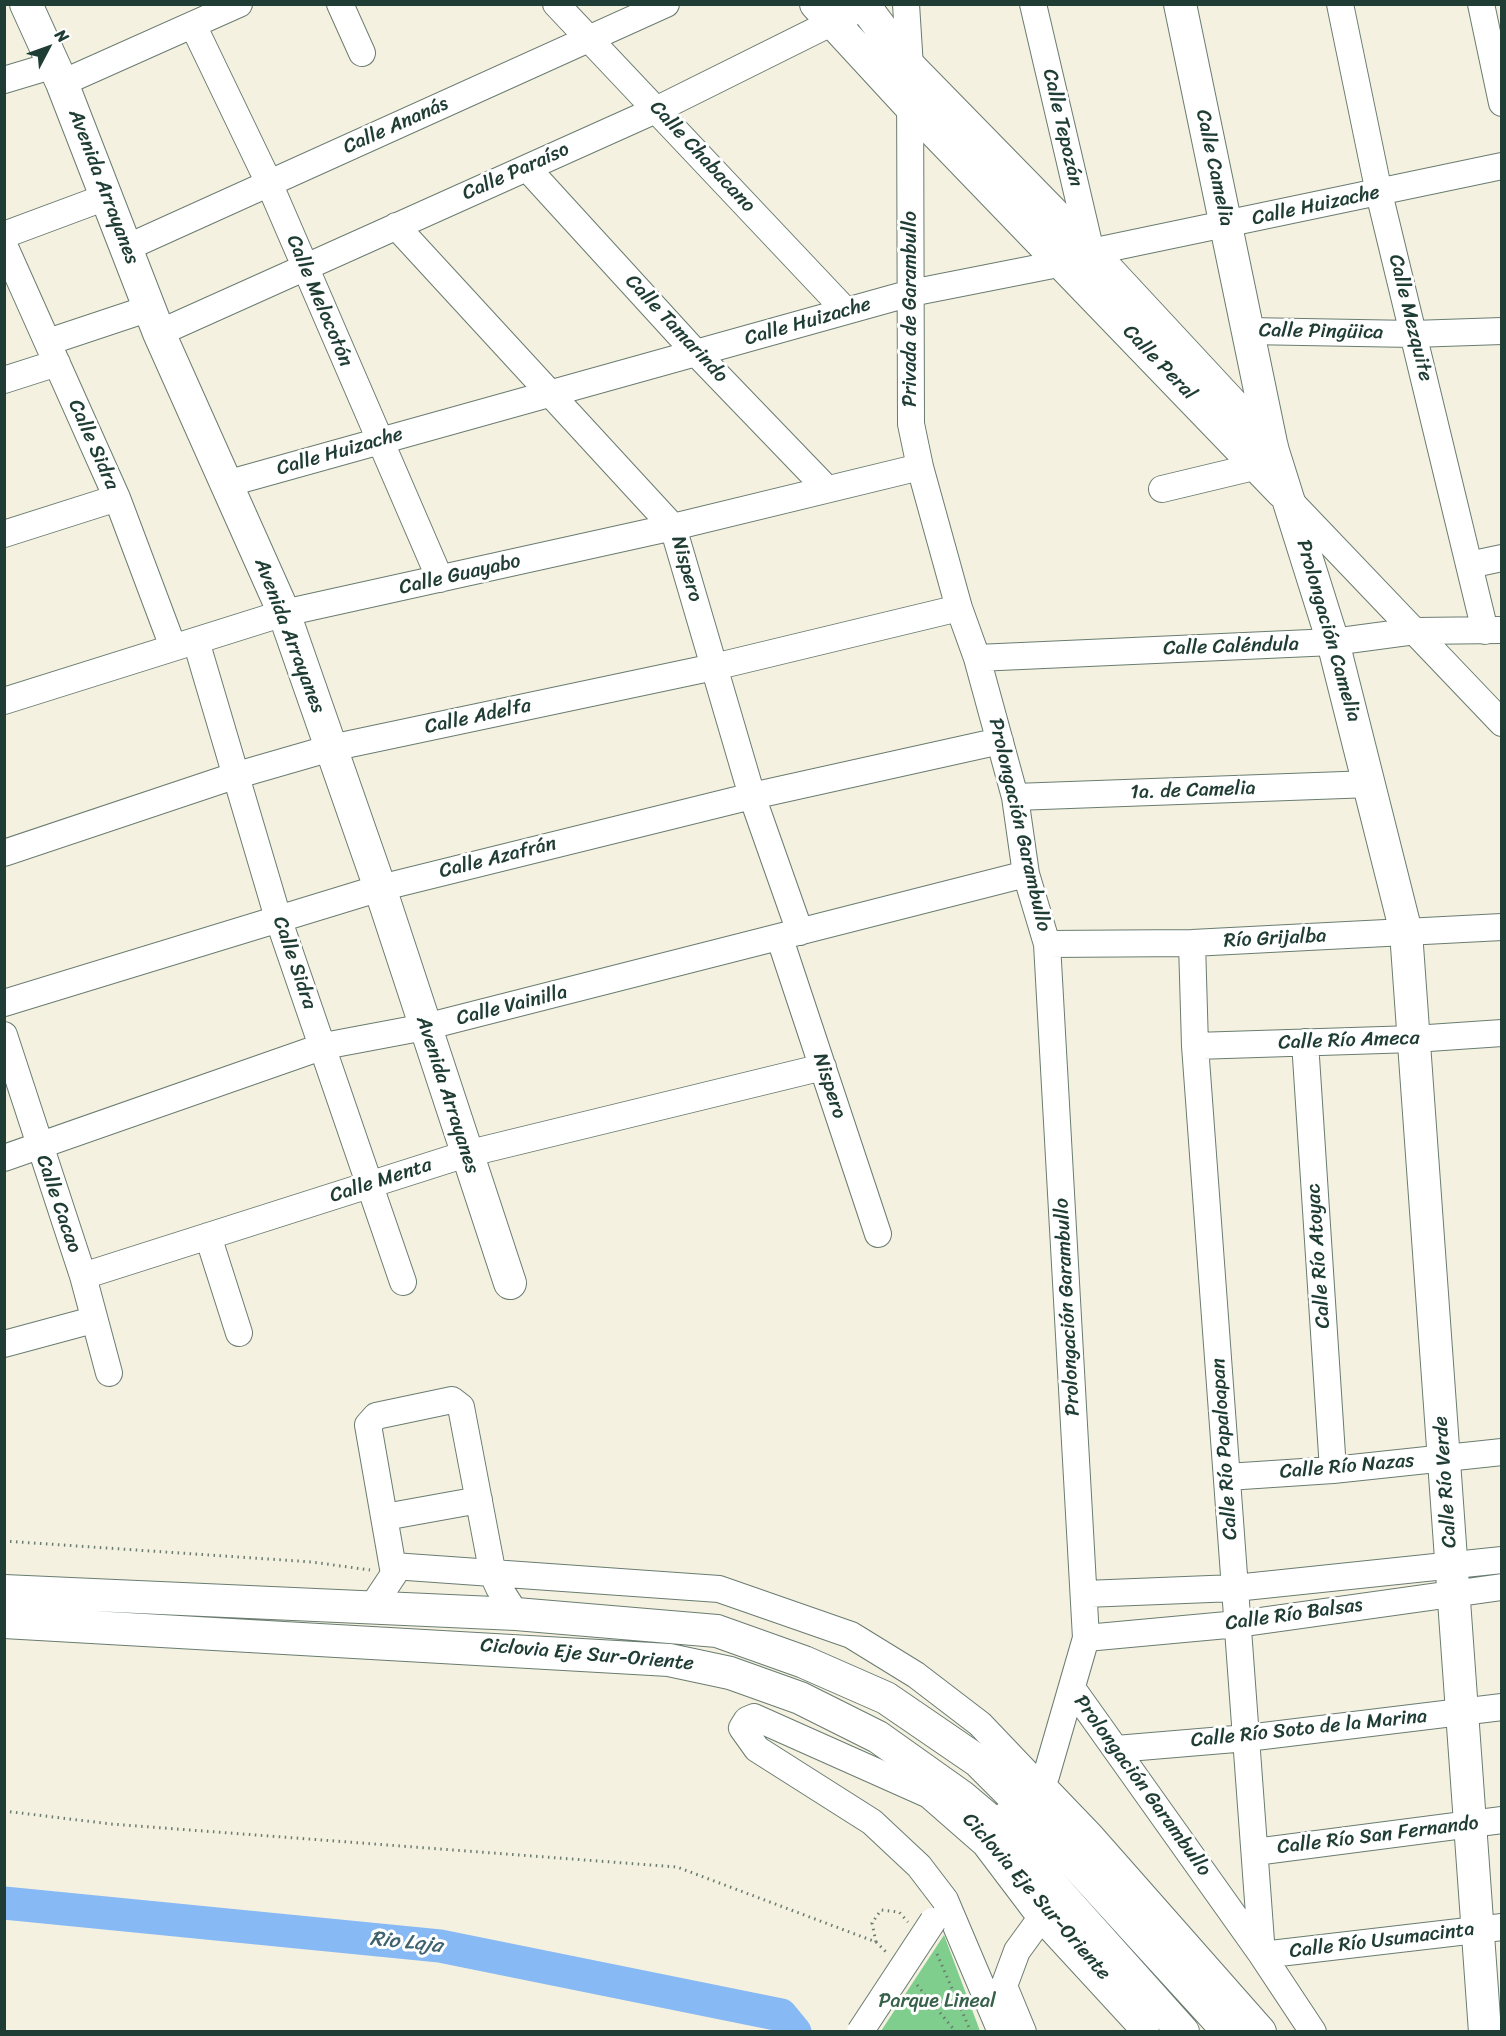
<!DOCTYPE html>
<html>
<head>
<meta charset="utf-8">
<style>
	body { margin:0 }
	#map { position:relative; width:1506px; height:2036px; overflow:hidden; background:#f4f1e0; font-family:Sriracha,sans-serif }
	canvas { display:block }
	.frame { position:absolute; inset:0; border:6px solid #1f3d34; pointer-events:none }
	.north { position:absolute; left:18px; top:18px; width:60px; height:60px; -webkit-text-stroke:4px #fff; paint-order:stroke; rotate:49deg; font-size:16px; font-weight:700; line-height:24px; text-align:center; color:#1f3d34 }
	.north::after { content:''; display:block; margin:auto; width:21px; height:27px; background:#1f3d34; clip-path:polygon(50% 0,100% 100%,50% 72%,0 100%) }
</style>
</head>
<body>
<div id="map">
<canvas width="1506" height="2036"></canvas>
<div class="frame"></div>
<div class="north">N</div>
</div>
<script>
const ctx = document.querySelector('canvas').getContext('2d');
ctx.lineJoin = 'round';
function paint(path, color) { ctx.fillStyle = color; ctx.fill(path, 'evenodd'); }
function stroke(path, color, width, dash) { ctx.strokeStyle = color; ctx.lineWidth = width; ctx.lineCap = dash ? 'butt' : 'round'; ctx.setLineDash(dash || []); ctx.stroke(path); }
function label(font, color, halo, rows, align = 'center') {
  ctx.font = font + ' Sriracha,sans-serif'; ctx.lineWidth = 6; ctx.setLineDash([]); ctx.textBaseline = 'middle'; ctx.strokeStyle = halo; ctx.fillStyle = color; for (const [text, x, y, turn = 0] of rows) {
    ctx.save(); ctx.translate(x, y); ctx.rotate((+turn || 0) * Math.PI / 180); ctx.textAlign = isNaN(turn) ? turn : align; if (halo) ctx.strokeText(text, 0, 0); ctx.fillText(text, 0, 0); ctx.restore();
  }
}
const green = new Path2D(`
	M944 1935 980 2031H881Z`);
const river = new Path2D(`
	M4 1903 440 1946 781 2015 795 2032`);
const path = new Path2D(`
	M4 1541 312 1562 370 1570
	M4 1811 111 1824 677 1867 876 1942 888 1954
	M876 1942 872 1923 881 1910 899 1912 908 1922
	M937 1954 971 2032
	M917 1985 956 2032`);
const minor = new Path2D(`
	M340 4 362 53
	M556 4 846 311
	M1033 4 1091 252
	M1340 4 1379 193 1485 631
	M1481 4 1502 103
	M193 25 269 183 440 579
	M4 80 54 65
	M62 83 239 4
	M527 168 696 353 827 489
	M396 226 673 527 752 796 800 932
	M4 235 106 197
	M4 245 117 498 173 647
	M126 248 666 4
	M1248 331 1413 334 1502 331
	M159 333 658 109 869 4
	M48 342 150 308
	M4 380 57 363
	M226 484 911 293 1063 263 1091 252 1502 166
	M1162 489 1258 466
	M1291 502 1502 723
	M4 534 117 498
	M1469 565 1502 558
	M196 641 278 918 403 1282
	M977 658 1333 642 1415 631 1501 630
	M4 701 284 613 673 527 920 467
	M1015 797 1371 784
	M4 853 234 776 331 748 714 667 959 608
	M780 939 878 1234
	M1192 943 1195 1046 1262 1955
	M1047 944 1192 943 1502 927
	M4 1003 380 888 752 796 1000 741
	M4 1035 83 1276 109 1373
	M1305 1042 1333 1470
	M1195 1046 1414 1039 1502 1033
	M4 1158 324 1046 425 1027 1026 874
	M208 1236 239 1333
	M83 1276 466 1154 823 1067
	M4 1344 93 1320
	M1227 1477 1333 1470 1502 1452
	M385 1517 479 1500
	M393 1566 719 1589 851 1635 916 1675 980 1724 1040 1787 1046 1776 1086 1638 1047 944 1026 874 1015 797 977 658 959 608 920 467 911 424 910 67 906 4
	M1085 1594 1235 1588 1502 1560
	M372 1607 394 1574 368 1425 376 1416 452 1400 461 1407 493 1575 499 1588 516 1614
	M1086 1638 1238 1624 1502 1587
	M1072 1688 1262 1955 1313 2032
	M1116 1749 1247 1738 1502 1707
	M1255 1852 1502 1820
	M1262 1955 1502 1927
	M1001 2032 945 1900 919 1866 872 1822 757 1749 742 1728 747 1720 754 1717 929 1795 985 1844 1041 1918 1146 2032
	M1023 2032 1004 1986 1017 1951 1041 1918`);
const major = new Path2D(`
	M26 4 62 83 159 333 284 613 380 888 510 1283
	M816 4 910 106 1282 492
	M863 4 910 67 1091 252 1272 447
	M1180 4 1272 448 1333 642 1406 932 1485 2032
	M4 1591 516 1614 717 1631 804 1662 886 1698 978 1761 1021 1804 1229 2032
	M4 1622 669 1660 730 1673 800 1698 878 1737 961 1796 1005 1833 1183 2032
	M1008 1817 1040 1787 1088 1837 1260 2032`);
const minorBridge = new Path2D(`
	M860 2032 933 1921`);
const streetNames = [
	["Calle Ananás",396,126,-24],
	["Calle Tepozán",1062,128,77],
	["Calle Chabacano",702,157,47],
	["Calle Camelia",1214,168,78],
	["Calle Paraíso",516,172,-24],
	["Avenida Arrayanes",103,187,69],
	["Calle Huizache",1316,206,-12],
	["Calle Melocotón",319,301,67],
	["Privada de Garambullo",911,309,-90],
	["Calle Mezquite",1410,318,76],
	["Calle Huizache",808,322,-16],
	["Calle Tamarindo",676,329,47],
	["Calle Pingüica",1321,332,1],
	["Calle Peral",1159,363,46],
	["Calle Sidra",93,445,66],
	["Calle Huizache",340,452,-16],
	["Nispero",686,569,74],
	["Calle Guayabo",460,575,-13],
	["Prolongación Camelia",1328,631,74],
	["Avenida Arrayanes",289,636,69],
	["Calle Caléndula",1231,647,-2],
	["Calle Adelfa",478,717,-12],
	["1a. de Camelia",1193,791,-2],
	["Prolongación Garambullo",1019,825,77],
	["Calle Azafrán",498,858,-14],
	["Río Grijalba",1275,939,-3],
	["Calle Sidra",294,963,71],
	["Calle Vainilla",512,1006,-14],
	["Calle Río Ameca",1349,1041,-2],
	["Nispero",829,1086,72],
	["Avenida Arrayanes",447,1095,72],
	["Calle Menta",381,1181,-18],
	["Calle Cacao",58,1204,71],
	["Calle Río Atoyac",1319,1256,-94],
	["Prolongación Garambullo",1068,1307,-93],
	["Calle Río Papaloapan",1225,1449,-94],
	["Calle Río Nazas",1347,1467,-5],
	["Calle Río Verde",1446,1482,-94],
	["Calle Río Balsas",1294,1615,-8],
	["Ciclovia Eje Sur-Oriente",587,1655,5],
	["Calle Río Soto de la Marina",1309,1729,-6],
	["Prolongación Garambullo",1142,1786,54],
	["Calle Río San Fernando",1378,1836,-7],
	["Ciclovia Eje Sur-Oriente",1036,1897,49],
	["Calle Río Usumacinta",1382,1941,-7]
];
const parkNames = [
	["Parque Lineal",937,2002]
];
const waterNames = [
	["Rio Laja",406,1943,6]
];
paint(green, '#80ce8d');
stroke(river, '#87b9f4', 33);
stroke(minor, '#6a7c70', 28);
stroke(major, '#6a7c70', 34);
stroke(path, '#6a7c70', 3, [1.5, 4.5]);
stroke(minor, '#fff', 26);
stroke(major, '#fff', 32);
stroke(minorBridge, '#6a7c70', 28, []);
stroke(minorBridge, '#fff', 26);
label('20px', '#1f3d34', '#fff', streetNames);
label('20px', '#37614a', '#fff', parkNames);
label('italic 21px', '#3e626e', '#fff', waterNames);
</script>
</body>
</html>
